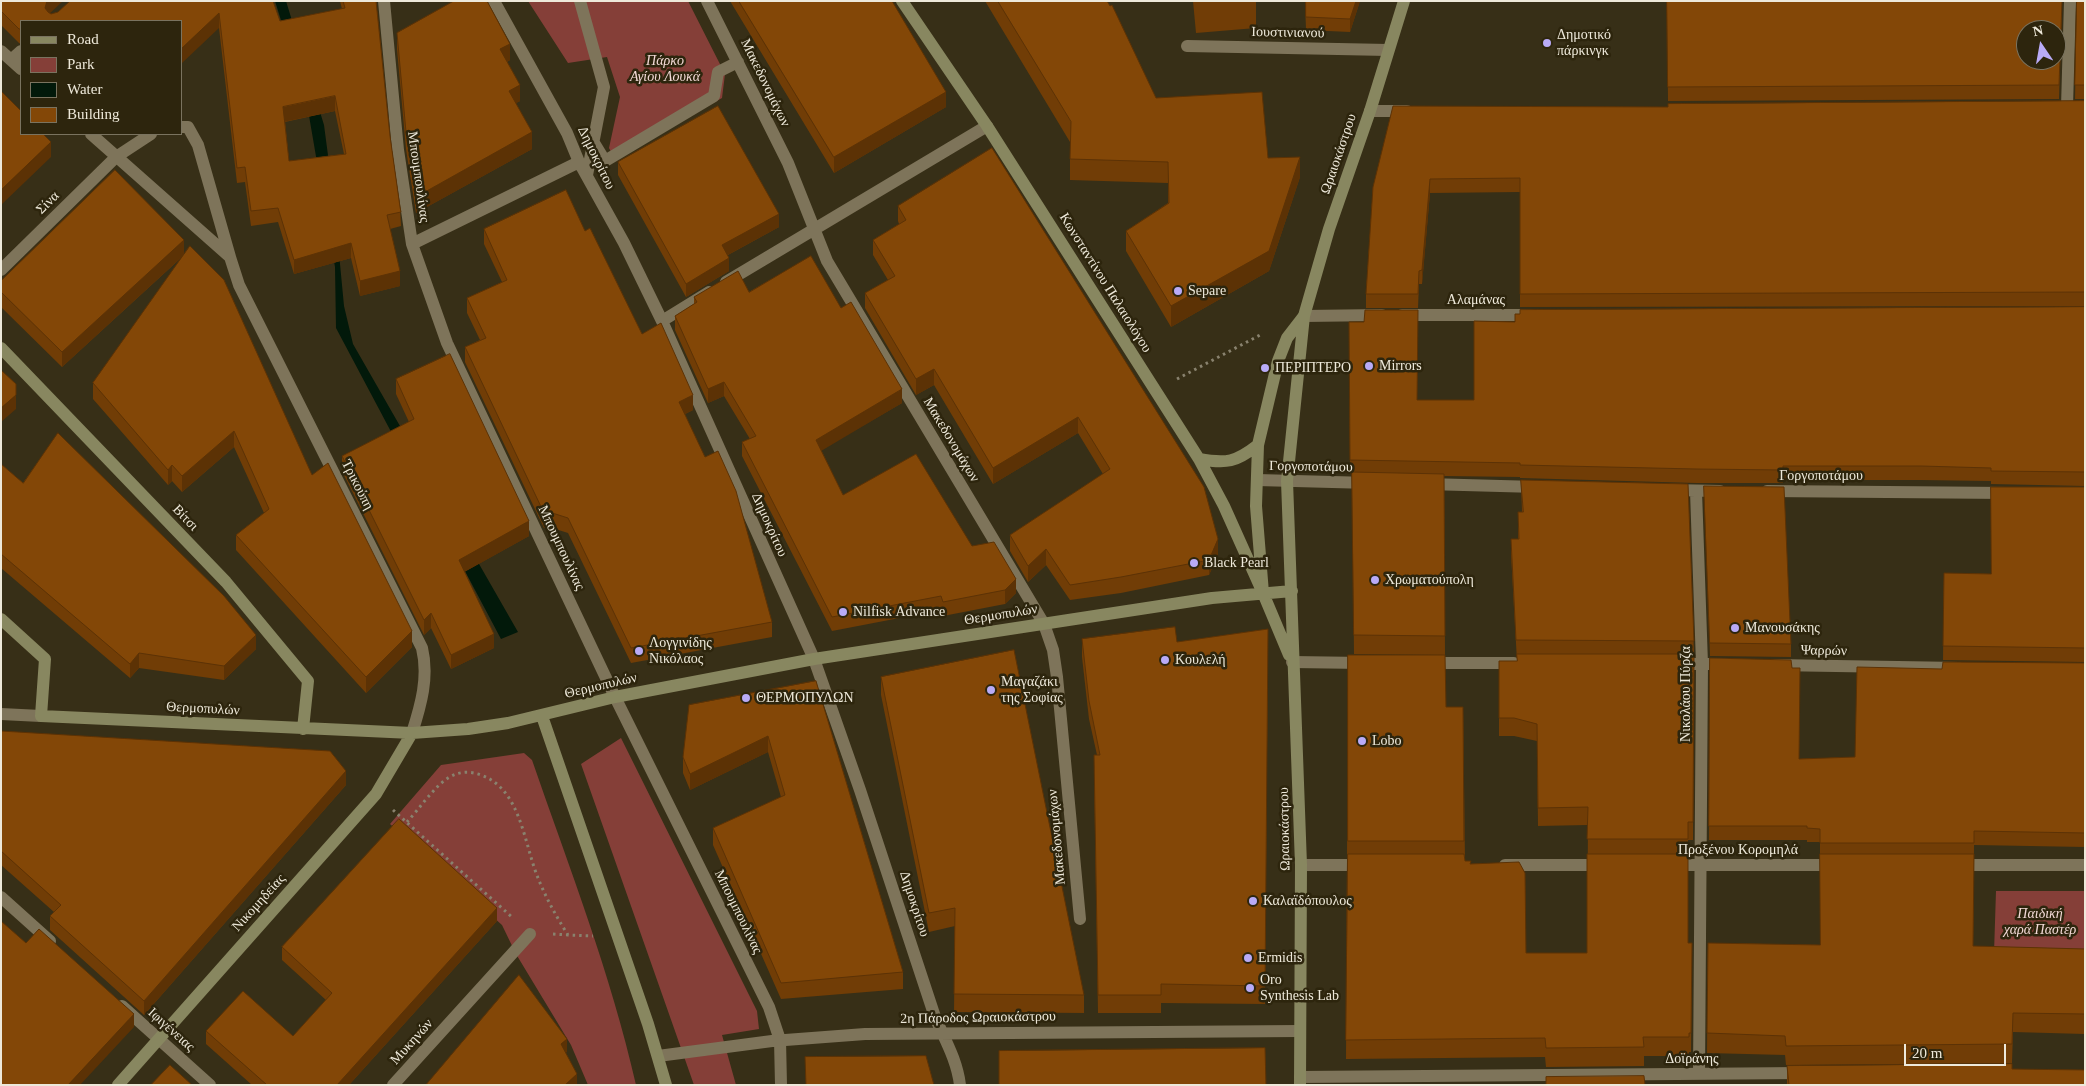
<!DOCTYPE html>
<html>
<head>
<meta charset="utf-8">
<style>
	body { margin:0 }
	#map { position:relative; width:2086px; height:1086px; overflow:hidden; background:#372f17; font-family:Georgia,serif }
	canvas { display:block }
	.frame { position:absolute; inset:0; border:2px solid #eee9da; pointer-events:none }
	.legend { position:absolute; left:20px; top:20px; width:162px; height:115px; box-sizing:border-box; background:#2d250d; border:1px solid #7a735f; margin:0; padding:6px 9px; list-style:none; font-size:15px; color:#eee9da }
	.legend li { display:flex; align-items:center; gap:10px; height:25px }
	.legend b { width:25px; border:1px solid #7a735f }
	.north { position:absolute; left:2016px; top:20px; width:50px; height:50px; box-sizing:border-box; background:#2d250d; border:1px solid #7a735f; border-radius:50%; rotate:348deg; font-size:14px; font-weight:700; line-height:20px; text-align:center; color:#eee9da }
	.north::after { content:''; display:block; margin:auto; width:18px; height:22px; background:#b9abf7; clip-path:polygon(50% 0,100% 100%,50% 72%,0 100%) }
	.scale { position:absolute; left:1904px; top:1044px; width:102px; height:22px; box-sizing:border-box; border:2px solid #eee9da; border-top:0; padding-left:6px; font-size:15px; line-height:18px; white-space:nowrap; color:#eee9da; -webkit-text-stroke:4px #2d250d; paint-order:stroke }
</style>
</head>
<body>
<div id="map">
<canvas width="2086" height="1086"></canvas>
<div class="frame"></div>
<ul class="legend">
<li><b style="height:6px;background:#888760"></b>Road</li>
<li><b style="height:14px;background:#853f38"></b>Park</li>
<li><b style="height:14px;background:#02190a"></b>Water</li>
<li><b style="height:14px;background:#834707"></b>Building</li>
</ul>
<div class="north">N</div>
<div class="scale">20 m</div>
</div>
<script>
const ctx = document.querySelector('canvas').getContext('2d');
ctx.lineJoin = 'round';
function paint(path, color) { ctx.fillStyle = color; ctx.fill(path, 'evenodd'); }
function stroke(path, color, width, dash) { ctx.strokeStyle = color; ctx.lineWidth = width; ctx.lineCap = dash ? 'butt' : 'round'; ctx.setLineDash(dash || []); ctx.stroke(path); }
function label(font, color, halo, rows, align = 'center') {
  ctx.font = font + ' Georgia,serif'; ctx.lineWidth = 5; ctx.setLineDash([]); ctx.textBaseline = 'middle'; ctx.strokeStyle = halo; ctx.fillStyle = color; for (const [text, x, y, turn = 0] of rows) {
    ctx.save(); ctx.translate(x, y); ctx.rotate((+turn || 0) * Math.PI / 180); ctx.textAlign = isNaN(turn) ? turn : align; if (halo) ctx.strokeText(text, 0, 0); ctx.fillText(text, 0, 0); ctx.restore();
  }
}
const green = new Path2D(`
	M528 1H688L725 74 722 98 615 159 609 148 620 97 607 57 568 63Z
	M621 738 757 1011 759 1029 722 1035 736 1085H694L581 764Z
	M524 753 532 760C569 867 611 974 636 1085H588L571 1045 516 954 502 925 390 824 441 765Z
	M1996 891H2085V954L1994 953Z`);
const water = new Path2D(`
	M275 1H286L324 125 334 201 344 306 353 344 518 632 501 639 336 328 335 267 307 104Z`);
const path = new Path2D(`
	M1177 379 1262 334
	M393 810 513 918
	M407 822C419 809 434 787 448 778 459 771 470 771 481 775 521 789 524 844 538 878 546 898 556 916 568 935L593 936
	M553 934 568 935`);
const street = new Path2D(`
	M384 1 398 150 412 244 447 343 615 697 769 1007 780 1040 781 1085
	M494 1 567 133 579 162 624 243 662 321 814 659 860 790 935 1017C945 1040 957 1060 960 1085
	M580 1 604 87 587 175
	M707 1 788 163 827 261 1044 624 1053 650 1057 677 1080 919
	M1187 46 1388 50
	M1 51 21 69
	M11 60 21 51
	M2067 107 2070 1
	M1370 111H1407
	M181 127H188L198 145 230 257
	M91 134 230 257 239 285 422 648C429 677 421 705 412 733
	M594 143 605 161 714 96 718 72 738 62
	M412 244 579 162
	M1 270 116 157 151 134
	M726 282 987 126
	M1402 315H1532
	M1304 316 1382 315
	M662 321 709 292
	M1257 480 1370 483
	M1427 484 1537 487
	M1672 490 1720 491
	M1696 491 1702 664 1699 1074
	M1767 491 2007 493
	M1292 662 1364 663
	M1429 663H1514
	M1677 664H1727
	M1774 665 1959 668
	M1 714 41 716
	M1301 865H1365
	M1505 865H1602
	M1672 865H1835
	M1957 865H2085
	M1 897 50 941
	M122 1006 210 1085
	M658 1056 772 1041 865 1034 1300 1031
	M1300 1077 1802 1073
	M393 1085 530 934`);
const secondary = new Path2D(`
	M902 1 987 126 1199 459 1224 506 1263 593
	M1 348 226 582 308 681 303 729
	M1199 459C1227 464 1236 462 1258 445
	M1 619 45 659 41 716 412 733 468 729 508 723 615 697 814 659 1212 598 1292 591
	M1289 655 1263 593 1256 506 1258 445 1278 361 1287 338 1304 316
	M542 716 648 1024 666 1085
	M118 1085 376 794 412 733
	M1300 1085 1301 865 1287 481 1304 316 1329 229 1370 111 1404 1`);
const wall = new Path2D(`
	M1 1 51 14 58 12 70 1 280 21 342 9 340 1H376L390 136 400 207 401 226 390 229 400 286 360 296 351 258 294 274 278 222 251 226 245 182 237 183 219 28 21 21V44L19 43 1 25ZM335 111 344 154 289 161 285 122Z
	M730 1H892L946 107 834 173Z
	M985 1H1107L1156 98 1268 158 1300 177 1269 271 1171 327 1126 251V231L1168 203V183L1070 180V142Z
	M1193 1H1256V28L1196 33Z
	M1305 1H1360L1350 32 1306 30Z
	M1667 1H2062L2059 99 1668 101Z
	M2077 1H2085V99H2075Z
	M397 33 510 60 507 62 520 101 516 103 532 149 416 213 406 149 397 49Z
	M2085 101V306L1520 307V192L1430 193 1422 284H1419L1418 308H1366V294L1373 187 1668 107Z
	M618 162 779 227 728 255 729 271 686 297 618 175Z
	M898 206 1218 555 1209 575 1121 593 1070 600 1046 565 1028 582 1010 551V535L1103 474 1078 433 993 484 934 385 916 395 865 308V293L888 280 873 255V240L899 224 898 221Z
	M484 229 585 231 642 334 693 410 685 414 772 622V637L631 663 568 533 546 526 544 528 465 362V347L480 340 467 313V298L502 282 484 244Z
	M184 255 412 647 366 693 236 550V535L264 513 234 447 182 492 172 481 168 485 93 399V383L182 257 62 367 1 307V281Z
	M749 292 841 308 902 403 821 450 843 495 972 546 1016 593 1005 604 943 616 941 610 832 631 742 456V442L750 439 724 396 708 403 675 330V316L694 304V297Z
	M2085 307V486L1991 484V481L1921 480H1783V483H1696L1520 478V477L1444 476 1445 655 1354 654 1352 474H1350L1349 322 1417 400H1474L1515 322Z
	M396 379 529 536 464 572 494 648 451 669 431 628 424 635 342 471V456L409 422 396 394Z
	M1 464 23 483 256 649 224 680 139 668 130 678 1 568Z
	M1521 480 1688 484 1694 654 1693 840H1688V943H1692L1691 1052H1689V1056H1644V1066L1546 1067 1545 1057 1346 1059 1348 655 1446 707H1463L1465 861 1471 864 1526 953H1587L1588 825 1538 826 1537 741 1514 736H1499V661H1517L1511 554V539H1518V512H1522Z
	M1704 486 1791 644V657L1710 656Z
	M2085 487V662L1943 660 1944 573 1991 574Z
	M1268 629 1265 1004 1161 1003V1013H1098L1094 773 1097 755 1089 719 1082 657V639L1177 642Z
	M1710 658 1799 759 1855 757 1942 669 2085 663V847L1974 845 1973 946 2085 949V1034L2013 1032 2012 1063 1786 1065 1785 1055 1707 1053 1708 943 1820 945V842H1807V840H1709Z
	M881 677 1084 995V1013L954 1012 955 926 929 932 881 695Z
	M816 681 903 972V989L781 999 713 845V828L781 797 768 752 690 790 683 773V757Z
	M1 731 346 785 144 1015 50 930V916L54 912 1 865Z
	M497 921 349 1085H252L206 1044V1031L293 1036 326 1000 282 960V947Z
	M1787 1066 2012 1069 2085 1085H1787Z`);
const shadedWall = new Path2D(`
	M47 1H63L47 16 45 8Z
	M1356 1H1360L1350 32V19Z
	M219 13V28L181 64V49Z
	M510 44V60L500 66V49Z
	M520 85V101L509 107V91Z
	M946 92V107L834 173V157Z
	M335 96V111L283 122V107Z
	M532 132V149L416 213V197Z
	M51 142V157L1 205V190Z
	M1300 157V177L1269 271 1171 327V306Z
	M1430 179V193L1422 284V270Z
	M779 214V227L722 258V245Z
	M184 240V255L62 367V352Z
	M351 243V258L294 274V260Z
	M729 258V271L686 297V284Z
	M400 271V286L360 296V281Z
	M934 369V385L916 395V379Z
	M724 382V396L708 403V389Z
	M902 389V403L816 454V440Z
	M16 395V409L1 422V408Z
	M693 395V410L679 417V402Z
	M1078 417V433L993 484V468Z
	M234 431V447L182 492V476Z
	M172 465V481L168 485V470Z
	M546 511V526L544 528V513Z
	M529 521V536L459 575V560Z
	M1218 539V555L1209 575V560Z
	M1046 549V565L1028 582V566Z
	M1016 579V593L1005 604V590Z
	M431 613V628L424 635V620Z
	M412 631V647L366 693V677Z
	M494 634V648L451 669V655Z
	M256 635V649L224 680V666Z
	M139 653V668L130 678V664Z
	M768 736V752L690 790V774Z
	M346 771V785L144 1015V1001Z
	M497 908V921L349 1085H337Z
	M134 1014V1027L80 1085H68Z
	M567 1039V1052L561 1057V1044Z
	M577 1074V1085H565Z`);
const building = new Path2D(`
	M1 1H47L45 8 48 12 51 14 58 12 70 1H273L280 21 345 8 343 1H376L390 136 400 207 401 212 387 215 400 271 360 281 351 243 294 260 278 208 251 211 245 167 237 168 219 13 181 49V21H21V29H19L1 11ZM335 96 346 154 289 161 283 107Z
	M454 1H487L510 44 500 49 520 85 509 91 532 132 416 197 406 132 397 33Z
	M739 1H892L946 92 834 157Z
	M998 1H1107L1110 6 1112 5 1156 98 1262 92 1268 158 1300 157 1269 251 1171 306 1126 231 1169 203 1168 162 1070 159 1071 122Z
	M1306 1H1356L1350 19 1306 17Z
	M1667 1H2062L2059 85 1668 87ZM2026 30H2056V60H2026Z
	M2077 1H2085V85H2075Z
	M1 91 21 111V134H43L51 142 1 190Z
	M2085 101V292L1520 294V178L1430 179 1422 270 1419 271 1418 294H1366L1373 187 1393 106 1668 107V104Z
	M718 106 779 214 722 245 729 258 686 284 618 162Z
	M992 148 1204 487 1218 539 1209 560 1121 577 1070 585 1046 549 1028 566 1010 535 1110 469 1078 417 993 468 934 369 916 379 865 293 895 276 873 240 906 220 898 206Z
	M115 170 184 240 62 352 1 292V281Z
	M566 190 585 231 590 228 642 334 661 323 693 395 679 402 705 457 718 451 736 491 772 622 631 648 568 518 546 511 544 513 465 347 486 338 467 298 507 280 484 229Z
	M190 246 224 280 312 475 328 463 412 631 366 677 236 535 269 509 234 431 182 476 172 465 168 470 93 383Z
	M811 256 841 308 851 302 902 389 816 440 843 495 916 454 972 546 994 542 1016 579 1005 590 943 602 941 596 832 617 742 442 756 436 724 382 708 389 675 316 697 302 694 297 738 271 749 292Z
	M2085 307V472L1991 471V468L1921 466H1783V470L1696 469 1520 465V463L1350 460 1349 322H1364L1365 310H1418L1417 400H1474V321L1515 322V314H1520V310Z
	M450 354 529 521 459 560 494 634 451 655 431 613 424 620 342 456 414 419 396 379Z
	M1 370 16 384V395L1 408Z
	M58 433 224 596 256 635 224 666 139 653 130 664 1 554V464L23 483Z
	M1352 472 1444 474 1445 636 1354 635Z
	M1521 480 1688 484 1694 641 1516 640 1511 539H1519L1518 512H1523Z
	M1704 486 1784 487 1791 644 1710 643Z
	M1991 487H2085V648L1943 646 1944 573 1991 574Z
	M1175 627 1177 642 1268 629 1265 986 1161 984V995H1098L1094 755H1100L1089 701 1082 639Z
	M1014 650 1084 995 954 994 955 908 929 913 881 677Z
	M1517 654H1694L1693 822H1688V839H1587L1588 807 1538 808 1537 724 1514 718H1499V661H1517Z
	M1348 655H1445L1446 707H1463L1464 841H1348Z
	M1710 658 1791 660 1792 668H1800L1799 759 1855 757 1857 667 1942 669 1943 662 2085 663V833L1974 831V843H1820V829L1807 828V826H1709Z
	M816 681 903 972 781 983 713 828 785 795 768 736 690 774 683 757 689 705Z
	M1 731 330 751 346 771 144 1001 50 916 61 905 1 851Z
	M399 819 497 908 337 1085H267L206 1031 243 991 293 1036 332 993 282 947Z
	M1348 854H1464L1465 861H1471L1470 864 1519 862 1525 873 1526 953H1587V854H1688V943H1692L1691 1033H1689V1037H1643L1644 1047 1546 1048 1545 1038 1346 1040Z
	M1820 854H1974L1973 946 2085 949V1014L2013 1013 2012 1044 1786 1046 1785 1036 1707 1033 1708 943 1820 945Z
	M1 921 26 943 39 929 134 1014 68 1085H1Z
	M519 975 567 1039 561 1044 577 1074 565 1085H426Z
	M1265 1048 1266 1085H999V1051Z
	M926 1056 934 1085H806L805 1057Z
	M2012 1064V1069L2085 1070V1085H1789L1787 1066Z
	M170 1065 192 1085H151Z
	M1644 1076 1645 1085H1546V1077Z`);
const markers = [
	[1547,43,5,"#b9abf7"],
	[1178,291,5,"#b9abf7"],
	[1369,366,5,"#b9abf7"],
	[1265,368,5,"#b9abf7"],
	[1194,563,5,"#b9abf7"],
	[1375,580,5,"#b9abf7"],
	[843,612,5,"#b9abf7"],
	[1735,628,5,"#b9abf7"],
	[639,651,5,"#b9abf7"],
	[1165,660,5,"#b9abf7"],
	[991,690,5,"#b9abf7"],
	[746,698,5,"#b9abf7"],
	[1362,741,5,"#b9abf7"],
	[1253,901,5,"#b9abf7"],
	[1248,958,5,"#b9abf7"],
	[1250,988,5,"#b9abf7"]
];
const streetNames = [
	["Ιουστινιανού",1288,33,1],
	["Μακεδονομάχων",765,83,64],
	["Ωραιοκάστρου",1339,154,-71],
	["Δημοκρίτου",596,158,64],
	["Μπουμπουλίνας",418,177,82],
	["Σίνα",48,203,-45],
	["Κωνσταντίνου Παλαιολόγου",1105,283,58],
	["Αλαμάνας",1476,300],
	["Μακεδονομάχων",951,440,59],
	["Γοργοποτάμου",1311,467,1],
	["Γοργοποτάμου",1821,476],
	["Τρικούπη",357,485,63],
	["Βίτσι",185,518,46],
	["Δημοκρίτου",769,525,66],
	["Μπουμπουλίνας",561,548,65],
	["Θερμοπυλών",1001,615,-9],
	["Ψαρρών",1824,651,1],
	["Θερμοπυλών",601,686,-13],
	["Νικολάου Πύρζα",1686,694,-90],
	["Θερμοπυλών",203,709,3],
	["Ωραιοκάστρου",1285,829,-91],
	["Μακεδονομάχων",1057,837,-95],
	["Προξένου Κορομηλά",1738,850],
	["Νικομηδείας",259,903,-48],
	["Δημοκρίτου",914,904,72],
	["Μπουμπουλίνας",738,912,64],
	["2η Πάροδος Ωραιοκάστρου",978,1018,-1],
	["Ιφιγένειας",171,1030,42],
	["Μυκηνών",412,1042,-48],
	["Δοϊράνης",1692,1059]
];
const poiNames = [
	["Δημοτικό",1557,35],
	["πάρκινγκ",1557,51],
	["Separe",1188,291],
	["Mirrors",1379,366],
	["ΠΕΡΙΠΤΕΡΟ",1275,368],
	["Black Pearl",1204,563],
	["Χρωματούπολη",1385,580],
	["Nilfisk Advance",853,612],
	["Μανουσάκης",1745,628],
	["Λογγινίδης",649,643],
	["Νικόλαος",649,659],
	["Κουλελή",1175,660],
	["Μαγαζάκι",1001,682],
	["της Σοφίας",1001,698],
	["ΘΕΡΜΟΠΥΛΩΝ",756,698],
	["Lobo",1372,741],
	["Καλαϊδόπουλος",1263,901],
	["Ermidis",1258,958],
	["Oro",1260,980],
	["Synthesis Lab",1260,996]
];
const parkNames = [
	["Πάρκο",665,61],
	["Αγίου Λουκά",665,77],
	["Παιδική",2040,914],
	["χαρά Παστέρ",2040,930]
];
paint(green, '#853f38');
paint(water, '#02190a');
stroke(path, '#89826e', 3, [2.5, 4]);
stroke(street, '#7e745a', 12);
stroke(secondary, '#888760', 12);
paint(wall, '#713d06');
paint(shadedWall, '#5c3205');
paint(building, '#834707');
stroke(building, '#5c3205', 1);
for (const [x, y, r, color] of markers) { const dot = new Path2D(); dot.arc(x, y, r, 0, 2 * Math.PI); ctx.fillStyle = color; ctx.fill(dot); stroke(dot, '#2d250d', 2); }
label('14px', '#eee9da', '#2d250d', streetNames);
label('14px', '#eee9da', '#2d250d', poiNames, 'left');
label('italic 14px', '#f3dad7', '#2d250d', parkNames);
</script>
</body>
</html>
